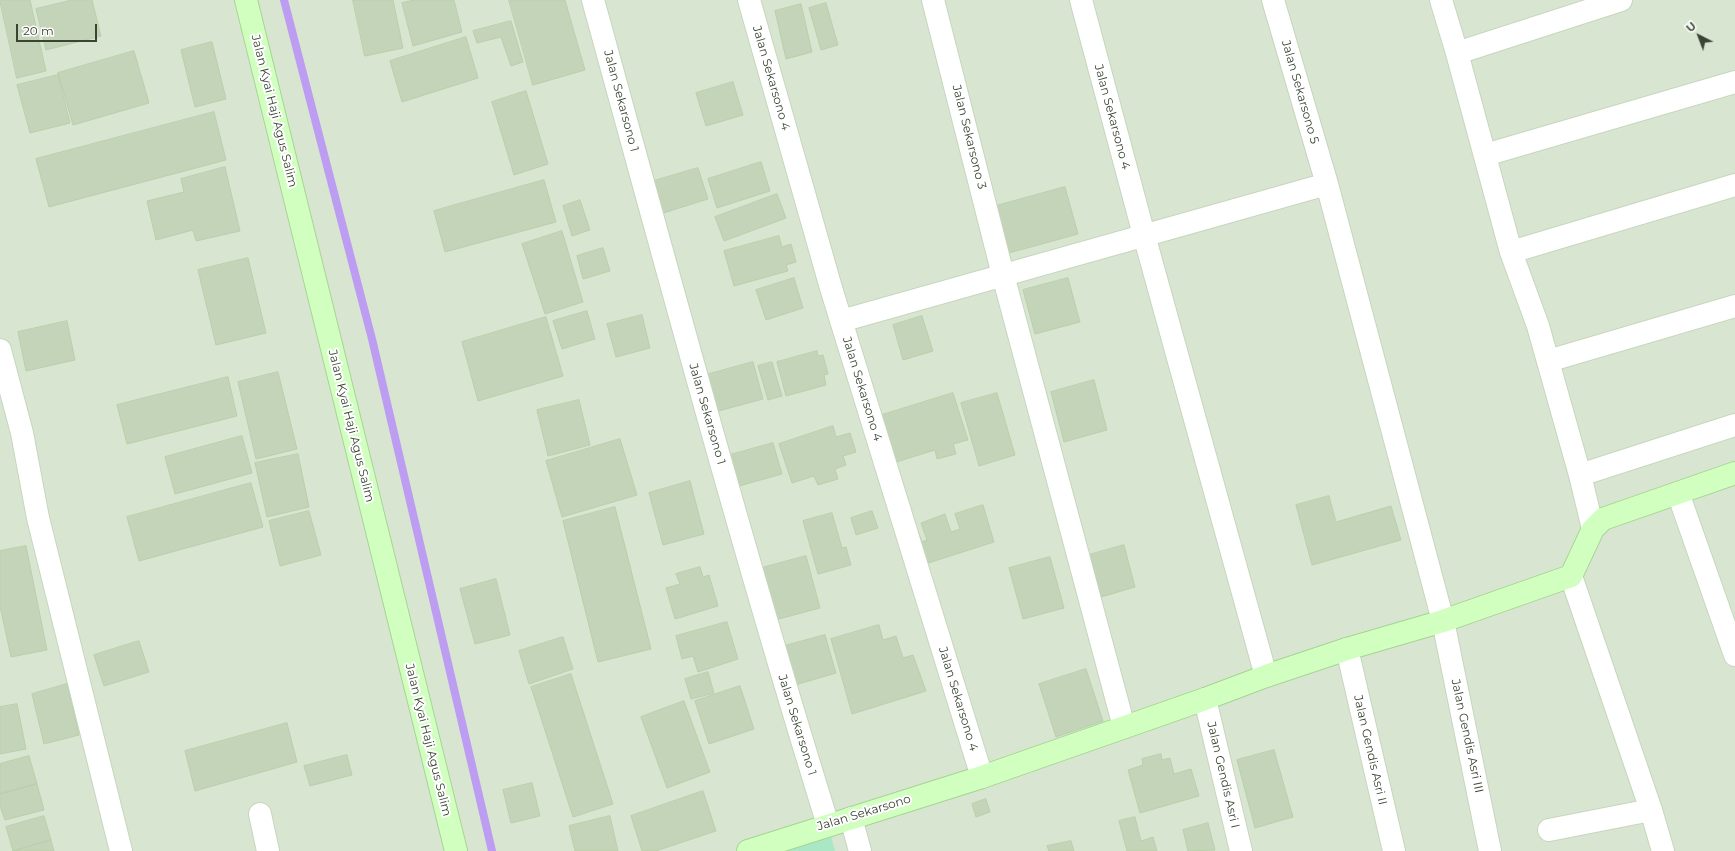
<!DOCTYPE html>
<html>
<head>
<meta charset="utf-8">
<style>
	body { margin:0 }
	#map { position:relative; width:1735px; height:851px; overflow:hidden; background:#e8f2e3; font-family:Montserrat,sans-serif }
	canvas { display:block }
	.north { position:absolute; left:1679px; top:16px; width:40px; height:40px; -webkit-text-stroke:3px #fff; paint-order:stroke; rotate:318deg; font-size:11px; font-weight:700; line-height:16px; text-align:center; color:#3a4433 }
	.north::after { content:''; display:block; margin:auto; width:14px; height:18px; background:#3a4433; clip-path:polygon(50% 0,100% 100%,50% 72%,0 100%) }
	.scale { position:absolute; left:16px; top:24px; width:81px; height:18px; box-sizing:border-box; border:2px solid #3a4433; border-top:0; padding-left:5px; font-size:12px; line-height:14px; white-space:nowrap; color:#3a4433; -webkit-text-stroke:3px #fff; paint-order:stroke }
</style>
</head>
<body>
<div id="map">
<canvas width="1735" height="851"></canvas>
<div class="north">U</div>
<div class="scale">20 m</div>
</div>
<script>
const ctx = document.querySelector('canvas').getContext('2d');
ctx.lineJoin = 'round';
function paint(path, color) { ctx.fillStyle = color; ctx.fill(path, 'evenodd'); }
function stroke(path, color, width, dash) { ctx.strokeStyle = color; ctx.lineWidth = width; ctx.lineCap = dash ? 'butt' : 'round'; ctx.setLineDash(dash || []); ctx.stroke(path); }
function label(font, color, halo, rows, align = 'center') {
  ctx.font = font + ' Montserrat,sans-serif'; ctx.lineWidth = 4; ctx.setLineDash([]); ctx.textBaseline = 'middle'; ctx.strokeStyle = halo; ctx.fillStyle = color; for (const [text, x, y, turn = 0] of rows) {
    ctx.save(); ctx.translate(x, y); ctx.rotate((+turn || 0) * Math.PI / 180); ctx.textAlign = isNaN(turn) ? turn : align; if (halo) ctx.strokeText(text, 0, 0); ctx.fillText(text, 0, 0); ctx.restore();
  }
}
const residential = new Path2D(`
	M0 0H1735V851H0Z`);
const green = new Path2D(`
	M828 825 835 851H757Z`);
const stream = new Path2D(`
	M284 0 372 339 492 851`);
const building = new Path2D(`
	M0 0H30L46 71 17 78Z
	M72 0H92L101 36 46 50 36 9Z
	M353 0H393L403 48 365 56Z
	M414 0H454L462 32 413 46 402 3Z
	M509 0H565L585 70 533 85Z
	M826 3 838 45 821 50 809 8Z
	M801 4 812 52 786 59 775 11Z
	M511 21 523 62 511 66 501 37 477 43 473 31Z
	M466 37 478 78 402 102 390 61Z
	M212 42 226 99 195 107 181 50Z
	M134 51 149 103 73 125 58 73Z
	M58 75 70 123 30 133 17 85Z
	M733 82 743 115 706 126 696 93Z
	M526 91 548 164 514 175 492 102Z
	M214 112 226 160 49 207 36 159Z
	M761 162 770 191 717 208 708 179Z
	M225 167 240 231 196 241 193 230 156 240 147 201 184 192 181 179Z
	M698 168 708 199 657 215 647 183Z
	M544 180 556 222 445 252 434 211Z
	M1065 187 1078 234 1009 253 996 206Z
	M777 194 786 218 724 241 715 217Z
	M580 200 590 230 572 236 563 206Z
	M562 231 583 302 545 314 522 244Z
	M779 236 782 247 791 244 796 262 786 265 788 271 734 286 724 251Z
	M603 248 610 271 583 279 577 256Z
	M248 258 266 333 216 345 198 270Z
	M794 278 803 308 766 320 756 290Z
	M1068 278 1080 322 1035 334 1023 290Z
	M587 311 595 339 562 349 553 321Z
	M642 315 650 348 616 357 607 324Z
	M922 316 933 351 903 360 893 325Z
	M546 317 563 376 478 401 462 342Z
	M67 321 75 360 26 371 18 332Z
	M817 351 818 356 823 355 828 374 824 375 826 385 786 396 777 362Z
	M753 362 763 399 711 413 702 376Z
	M772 362 782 396 768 400 758 366Z
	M278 372 297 449 256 459 238 382Z
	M228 377 237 416 127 444 117 405Z
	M1094 380 1107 430 1064 442 1051 392Z
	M953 393 968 440 953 444 956 454 937 459 935 450 896 462 882 415Z
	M997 393 1015 455 979 466 961 403Z
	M579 400 590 445 548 456 537 410Z
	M833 426 836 437 850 433 856 452 843 456 846 465 835 469 838 479 818 485 814 476 792 483 779 444Z
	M242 436 252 473 175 494 165 457Z
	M620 439 637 495 562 517 546 461Z
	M773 443 782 474 739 486 730 455Z
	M298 454 309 507 267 517 255 463Z
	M690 481 704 534 663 545 649 493Z
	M251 483 263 527 139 561 127 517Z
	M1329 496 1336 522 1391 506 1401 540 1312 565 1296 505Z
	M983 505 994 542 922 565 911 533 918 531 922 542 927 540 921 523 945 514 951 532 960 529 955 514Z
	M615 507 651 649 598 662 563 521Z
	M309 511 321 555 280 566 269 521Z
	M872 511 878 528 856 535 851 518Z
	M832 513 842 548 846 547 851 565 818 574 803 521Z
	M1124 545 1135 587 1101 597 1089 555Z
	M26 546 47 650 11 657 0 606V551Z
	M806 556 820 608 775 620 762 568Z
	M1050 557 1064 608 1023 619 1009 568Z
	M700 567 703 577 709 575 718 606 675 619 666 588 680 584 676 574Z
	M496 579 510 635 475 644 460 589Z
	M727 622 738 659 698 672 693 656 682 659 676 636Z
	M879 625 883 640 896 636 903 658 913 655 926 691 852 714 831 639Z
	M825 635 836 673 792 686 781 647Z
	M563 637 573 669 529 684 519 651Z
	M139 641 149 672 104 686 94 655Z
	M1086 669 1103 721 1056 737 1039 684Z
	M708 672 714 693 691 699 685 679Z
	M571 674 613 804 573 817 531 687Z
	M67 684 79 735 44 744 32 694Z
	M740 686 754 729 709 744 695 701Z
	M684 701 710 772 667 788 641 717Z
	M17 704 26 749 0 754V707Z
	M287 723 297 762 195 791 185 751Z
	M1274 750 1293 817 1255 828 1237 760Z
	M1161 754 1162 760 1170 758 1174 774 1191 769 1199 796 1140 813 1128 770 1143 765 1142 759Z
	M347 755 352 775 310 786 304 766Z
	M29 756 37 784 0 794V764Z
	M532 783 540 816 511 823 503 790Z
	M37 784 44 810 5 820 0 806V794Z
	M703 791 716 831 656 851H642L631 816Z
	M986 799 990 812 976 817 972 804Z
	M44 816 51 840 13 851 6 827Z
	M610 816 618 851H575L569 826Z
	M1135 817 1141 841 1153 837 1157 851H1127L1119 821Z
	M1208 823 1215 850 1188 851 1183 830Z
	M51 840 54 851H13Z
	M1071 841 1074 851H1049L1047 846Z`);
const street = new Path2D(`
	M593 0C669 276 743 552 828 825
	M749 0 831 288 982 777
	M933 0 1003 275 1124 727
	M1081 0 1144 235 1266 676
	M1273 0 1327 184
	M1441 0 1457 53 1511 252 1538 326 1580 475 1593 529
	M1457 53 1621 0
	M1485 155 1735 82
	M1511 252 1735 185
	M841 321 1327 184 1443 621 1490 851
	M0 350 22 433 38 518 121 851
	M1548 361 1735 306
	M1580 475 1735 425
	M1678 493 1735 655
	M1571 576 1651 810 1663 851
	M1347 649 1394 851
	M1205 699 1241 851
	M260 814 268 851
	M851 818 860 851
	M1549 830 1651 810`);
const secondary = new Path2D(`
	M246 0 456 851
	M748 851 982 777 1205 699 1266 676 1347 649 1443 621 1571 576 1593 529 1603 519 1735 473`);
const streetNames = [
	["Jalan Sekarsono 4",771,78,74],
	["Jalan Sekarsono 5",1300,92,74],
	["Jalan Sekarsono 1",621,101,75],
	["Jalan Kyai Haji Agus Salim",274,111,76],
	["Jalan Sekarsono 4",1112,117,75],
	["Jalan Sekarsono 3",969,137,76],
	["Jalan Sekarsono 4",862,389,73],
	["Jalan Sekarsono 1",707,414,74],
	["Jalan Kyai Haji Agus Salim",351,426,76],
	["Jalan Sekarsono 4",958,699,73],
	["Jalan Sekarsono 1",797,725,73],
	["Jalan Gendis Asri III",1467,736,78],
	["Jalan Kyai Haji Agus Salim",428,740,76],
	["Jalan Gendis Asri II",1370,750,77],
	["Jalan Gendis Asri I",1223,775,77],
	["Jalan Sekarsono",864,813,-17]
];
paint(residential, '#d8e6d1');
paint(green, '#aae8c5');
stroke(stream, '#bd9df2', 8);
paint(building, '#c4d4b8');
stroke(building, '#bacfab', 1);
stroke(street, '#c6d6bd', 24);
stroke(secondary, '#a5d491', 24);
stroke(street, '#fff', 22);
stroke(secondary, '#d1ffc0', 22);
label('12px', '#3a4433', '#fff', streetNames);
</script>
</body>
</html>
